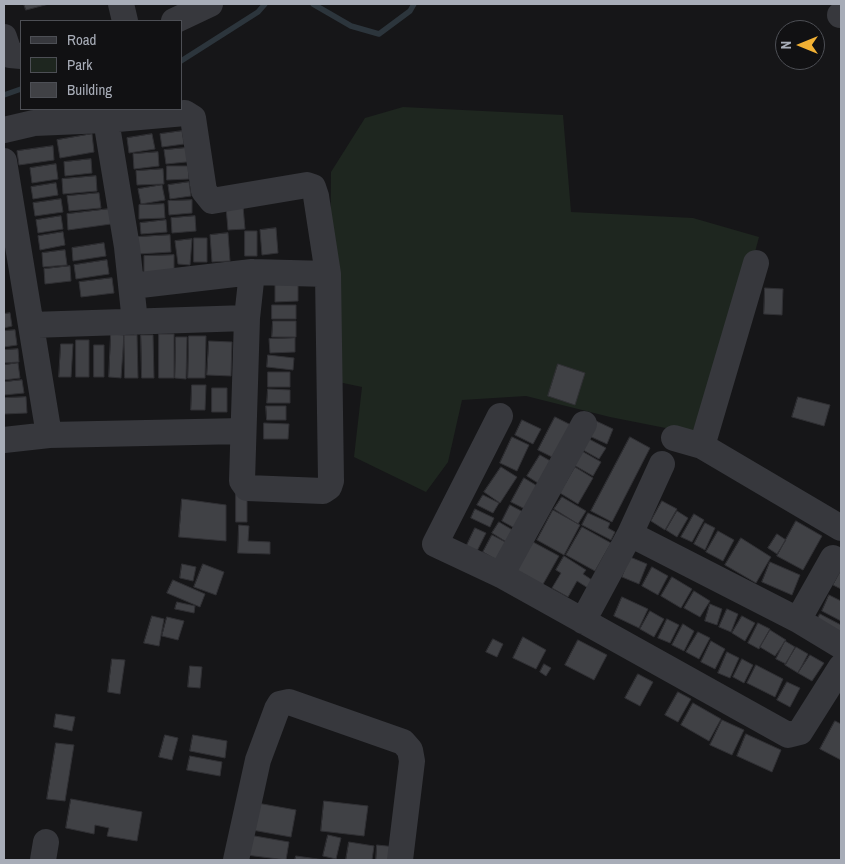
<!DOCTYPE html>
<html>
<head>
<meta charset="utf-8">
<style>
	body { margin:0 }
	#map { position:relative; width:845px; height:864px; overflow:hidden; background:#161618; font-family:"Archivo Narrow",sans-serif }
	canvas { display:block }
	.frame { position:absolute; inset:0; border:5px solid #a8adb8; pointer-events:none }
	.legend { position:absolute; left:20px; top:20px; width:162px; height:90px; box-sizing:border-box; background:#111113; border:1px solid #4d4f55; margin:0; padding:6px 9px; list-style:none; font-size:15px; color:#a8adb8 }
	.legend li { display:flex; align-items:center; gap:10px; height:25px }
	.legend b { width:25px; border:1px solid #4d4f55 }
	.north { position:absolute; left:775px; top:20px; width:50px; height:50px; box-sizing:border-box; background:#111113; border:1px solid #4d4f55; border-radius:50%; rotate:270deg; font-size:14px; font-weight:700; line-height:20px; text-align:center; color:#a8adb8 }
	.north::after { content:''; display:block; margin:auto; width:18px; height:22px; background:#f2b134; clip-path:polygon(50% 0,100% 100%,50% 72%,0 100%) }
</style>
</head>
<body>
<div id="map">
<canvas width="845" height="864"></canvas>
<div class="frame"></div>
<ul class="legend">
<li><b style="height:6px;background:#37383d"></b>Road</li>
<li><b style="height:14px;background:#1e261f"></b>Park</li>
<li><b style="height:14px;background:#404145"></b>Building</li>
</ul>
<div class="north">N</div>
</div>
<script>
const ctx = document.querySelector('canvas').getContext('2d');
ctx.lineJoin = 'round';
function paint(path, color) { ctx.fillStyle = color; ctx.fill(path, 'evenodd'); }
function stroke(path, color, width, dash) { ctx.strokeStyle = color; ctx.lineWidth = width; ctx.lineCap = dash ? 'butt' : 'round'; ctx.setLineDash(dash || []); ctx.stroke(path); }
const green = new Path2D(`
	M403 107 563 115 571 212 693 218 759 237 706 436 610 417 526 396 462 400 448 462 426 492 354 457 362 387 329 380 331 172 365 118Z`);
const stream = new Path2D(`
	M313 4 351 26 379 34 410 11 414 4
	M181 61 258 12 265 4
	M4 95 21 89`);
const building = new Path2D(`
	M24 4H49L26 10Z
	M182 131 184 144 162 147 160 134Z
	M92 134 94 152 60 158 57 140Z
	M152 134 155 149 129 153 127 138Z
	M53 146 54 160 19 165 17 151Z
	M195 147 196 161 166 164 164 150Z
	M158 152 159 166 134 169 133 154Z
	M91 159 92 173 65 176 64 162Z
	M56 164 58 179 32 183 30 168Z
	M167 166H188L189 179 167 180Z
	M163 169 164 184 137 185 136 171Z
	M96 176 97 191 63 194 62 179Z
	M189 182 191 196 170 199 168 185Z
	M56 183 58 195 33 199 31 187Z
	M162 185 165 200 141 204 138 189Z
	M99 193 101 208 69 211 67 196Z
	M61 199 63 212 35 216 33 203Z
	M192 200V213L169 215 168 201Z
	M164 204 165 218 139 219V205Z
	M243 206 245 229 228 230 226 207Z
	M109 209 111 224 68 230 67 214Z
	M61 216 63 229 38 233 36 220Z
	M195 216 196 231 172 233 171 218Z
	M166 220 167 232 141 234 140 223Z
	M276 228 278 253 262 255 260 230Z
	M245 231H257V256H245Z
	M63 232 65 245 40 250 38 236Z
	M228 233 230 261 212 262 210 235Z
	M170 235 171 252 138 254 137 237Z
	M194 238H207V262H194Z
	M192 239 190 265 178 264 175 241Z
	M104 243 106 256 73 261 72 248Z
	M65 250 67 265 43 267 42 253Z
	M174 255V275L144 276V256Z
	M107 260 109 274 76 279 74 265Z
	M70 266 71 281 45 284 44 269Z
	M112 278 114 293 81 297 79 282Z
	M298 284V301L275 302V285Z
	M765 288 783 289 782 315 764 314Z
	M272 305H296V319H272Z
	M10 313 12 326 4 328V314Z
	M273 321H296V337H272Z
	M15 330 17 345 4 347V331Z
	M111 334 124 335 121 378 109 377Z
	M159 334H174V378H159Z
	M124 335H137L138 378H125Z
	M141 335H153L154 378H142Z
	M189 336H206L205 378H188Z
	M176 337H187L186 379 175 378Z
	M295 338V352L270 353 269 339Z
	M76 340H89V377H76Z
	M209 341 232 342 231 376 207 375Z
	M61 344H73L71 377H59Z
	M94 345H104V377H94Z
	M18 349 19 362 4 363V350Z
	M268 355 294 358 293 370 267 367Z
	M18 363 20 378 4 380V365Z
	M558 364 585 373 575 405 548 396Z
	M268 372H290V387H268Z
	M22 380 24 393 4 395V382Z
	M192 385H206L205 410H191Z
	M212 388H227V412H212Z
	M268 389 290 390V403H267Z
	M26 397 27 413 4 414V398Z
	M798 397 830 405 824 426 792 417Z
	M266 406H286V420H267Z
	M555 417 573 426 556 459 538 450Z
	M522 420 541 429 533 444 515 435Z
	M594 420 613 429 607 444 587 435Z
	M264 423 289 424 288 439H264Z
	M512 437 529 445 517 471 500 463Z
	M630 437 650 448 612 522 591 511Z
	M589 439 606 448 599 459 583 450Z
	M580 450 601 462 593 476 572 464Z
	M540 455 554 463 541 485 527 476Z
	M501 467 517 477 500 503 484 492Z
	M575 467 593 478 578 504 560 493Z
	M524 478 539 487 527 510 511 502Z
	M236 493H247V522H236Z
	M483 495 499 503 493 513 477 505Z
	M562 497 586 511 578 524 554 509Z
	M182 499 226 505V541L179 537Z
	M662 501 677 509 665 530 651 521Z
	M510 505 527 514 518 530 502 521Z
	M475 509 494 518 490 527 471 518Z
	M553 510 580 525 564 555 537 540Z
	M677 511 688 518 677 537 666 530Z
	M588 513 610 523 608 528 615 532 611 540 582 525Z
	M694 514 704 520 692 542 681 537Z
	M796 521 822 536 803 570 777 556Z
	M499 522 521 535 513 546 492 533Z
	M705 523 715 528 705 550 694 544Z
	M239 525 249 526 248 541 270 542V554L238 553Z
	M582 527 611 543 595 571 566 555Z
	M475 528 486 533 476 553 466 547Z
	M718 531 734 540 723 561 706 552Z
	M777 534 786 540 777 554 768 548Z
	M492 535 511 545 502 563 483 552Z
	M741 538 771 557 756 583 725 565Z
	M533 542 559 556 542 586 516 571Z
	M564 556 586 570 583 574 592 580 588 588 577 581 568 597 552 588 561 573 556 570Z
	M630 557 647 564 639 584 622 577Z
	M770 562 800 575 792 595 762 582Z
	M182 564 196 567 193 581 180 578Z
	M203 564 224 572 216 595 194 587Z
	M652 567 668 576 658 595 642 586Z
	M841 570V589L833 585Z
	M672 577 692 589 681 608 661 596Z
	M173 580 205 594 200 607 167 593Z
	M694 591 710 601 700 617 684 608Z
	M829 595 841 601V621L822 611Z
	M622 597 648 609 639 628 614 616Z
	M177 602 195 606 194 613 175 609Z
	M710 604 722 609 717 625 705 621Z
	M727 609 738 614 731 632 719 627Z
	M650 611 664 619 654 637 640 629Z
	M820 614 841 625V635L814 625Z
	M152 616 164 619 159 646 144 643Z
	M742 616 755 623 745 641 732 633Z
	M167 617 184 621 178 640 162 636Z
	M667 619 679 625 670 643 658 638Z
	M758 623 770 629 759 649 748 643Z
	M683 624 694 631 684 651 672 645Z
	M770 630 786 640 775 656 760 647Z
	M698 632 710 638 699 659 686 652Z
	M523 637 546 650 536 669 513 658Z
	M493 639 503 644 497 657 486 652Z
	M578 640 607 655 594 680 565 665Z
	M711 641 725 649 715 669 701 662Z
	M785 641 795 647 786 664 776 659Z
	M796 647 808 654 798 673 785 665Z
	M727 652 739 658 730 678 718 673Z
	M810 655 824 663 812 681 798 673Z
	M112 659 125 660 120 694 108 692Z
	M742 659 753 665 744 683 733 677Z
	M544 664 551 668 546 676 540 672Z
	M756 665 783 679 775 697 747 683Z
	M190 666 202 667 200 688 188 687Z
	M638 674 653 682 640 706 625 698Z
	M787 682 800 688 790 707 777 700Z
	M678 692 691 699 678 722 665 715Z
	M693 703 721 719 709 741 681 725Z
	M56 714 75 717 72 731 54 727Z
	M722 720 744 730 732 755 710 745Z
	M835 721 841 724V760L820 749Z
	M746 734 781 750 772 772 737 756Z
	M165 735 178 738 172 760 159 757Z
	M193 735 227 741 225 758 190 751Z
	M56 743 74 745 65 801 47 799Z
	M190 756 222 762 220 776 187 770Z
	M71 799 142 812 137 841 107 836 109 828 95 825 94 834 66 828Z
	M324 801 368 806 364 836 321 831Z
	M257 803 296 810 291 837 252 830Z
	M249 835 289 842 286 860 246 855Z
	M328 835 341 838 336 859 323 856Z
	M349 842 374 846 372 860H346Z
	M377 845 396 847 394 860H376Z
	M296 856 325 860H295Z`);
const minor = new Path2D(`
	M121 4 125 21
	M840 15H841
	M174 21 210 4
	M4 37 10 55 21 56
	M106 120 127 247 135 322
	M4 130 34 123 106 120 185 113 193 118 204 191 212 201 307 185 313 187 316 196 328 274 331 481 329 487 323 491 247 488 242 481 247 318 252 272
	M4 161 49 435 4 440
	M132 286 252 272 328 274
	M31 325 247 318
	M500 416 435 544 501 575 788 735 800 732 841 667
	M49 435 243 431
	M674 438 702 446 756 263
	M702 446 841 528
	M630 534 798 620 841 646
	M501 575 584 424
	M798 620 833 558
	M583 621 630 534 662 464
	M43 860 46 842
	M236 860 258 760 277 709 280 704 289 702 403 742 410 750 412 761 400 860`);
paint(green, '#1e261f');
stroke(stream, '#2c353c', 5.5);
paint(building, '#404145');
stroke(building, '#303034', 1);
stroke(minor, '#37383d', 26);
</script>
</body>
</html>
